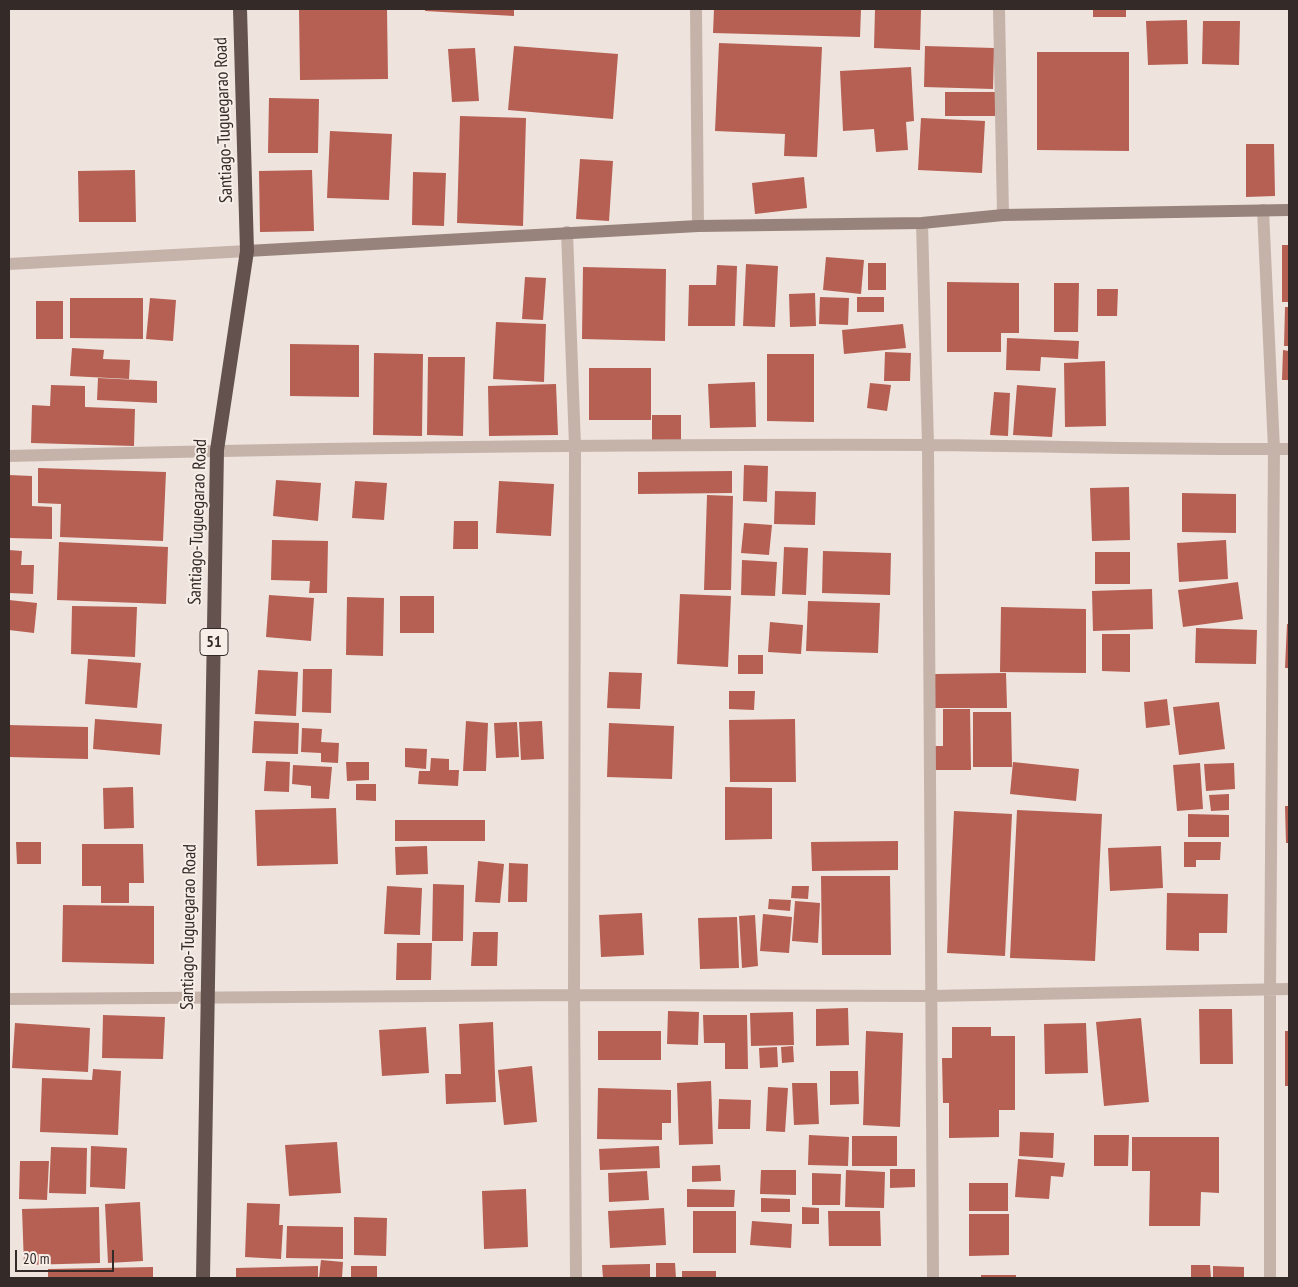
<!DOCTYPE html>
<html>
<head>
<meta charset="utf-8">
<style>
	body { margin:0 }
	#map { position:relative; width:1298px; height:1287px; overflow:hidden; background:#eee4dd; font-family:"PT Sans Narrow",sans-serif }
	canvas { display:block }
	.frame { position:absolute; inset:0; border:10px solid #342b29; pointer-events:none }
	.scale { position:absolute; left:15px; top:1250px; width:99px; height:22px; box-sizing:border-box; border:2px solid #342b29; border-top:0; padding-left:6px; font-size:15px; line-height:18px; white-space:nowrap; color:#342b29; -webkit-text-stroke:4px #f7eee8; paint-order:stroke }
</style>
</head>
<body>
<div id="map">
<canvas width="1298" height="1287"></canvas>
<div class="frame"></div>
<div class="scale">20 m</div>
</div>
<script>
const ctx = document.querySelector('canvas').getContext('2d');
ctx.lineJoin = 'round';
function paint(path, color) { ctx.fillStyle = color; ctx.fill(path, 'evenodd'); }
function stroke(path, color, width, dash) { ctx.strokeStyle = color; ctx.lineWidth = width; ctx.lineCap = dash ? 'butt' : 'round'; ctx.setLineDash(dash || []); ctx.stroke(path); }
function label(font, color, halo, rows, align = 'center') {
  ctx.font = font + ' "PT Sans Narrow",sans-serif'; ctx.lineWidth = 4; ctx.setLineDash([]); ctx.textBaseline = 'middle'; ctx.strokeStyle = halo; ctx.fillStyle = color; for (const [text, x, y, turn = 0] of rows) {
    ctx.save(); ctx.translate(x, y); ctx.rotate((+turn || 0) * Math.PI / 180); ctx.textAlign = isNaN(turn) ? turn : align; if (halo) ctx.strokeText(text, 0, 0); ctx.fillText(text, 0, 0); ctx.restore();
  }
}
const building = new Path2D(`
	M299 9H387L388 79 300 80Z
	M425 9H514V16L425 11Z
	M714 9H861L860 37 713 33Z
	M875 9H921L920 50 874 48Z
	M1093 9H1126V17H1093Z
	M1187 20 1188 64 1148 65 1146 21Z
	M1203 21H1240L1239 65 1202 64Z
	M719 43 822 47 817 157 784 156 785 134 715 131Z
	M514 46 618 54 613 119 508 110Z
	M925 46 994 48 993 89 924 87Z
	M475 48 479 101 452 102 448 49Z
	M1037 52H1129V151L1037 150Z
	M911 67 914 121 906 122 908 150 876 152 874 129 843 131 840 71Z
	M945 92H995V116H945Z
	M269 98 319 99 318 153H268Z
	M460 116 526 118 523 226 457 223Z
	M921 118 985 121 982 173 918 170Z
	M330 131 392 134 389 200 327 198Z
	M1246 144H1274L1275 196 1246 197Z
	M580 159 613 161 609 221 576 219Z
	M135 170 136 222H79L78 171Z
	M312 170 314 231 260 232 259 171Z
	M413 172 446 173 444 226 412 225Z
	M804 177 807 208 755 214 752 183Z
	M1282 245H1289V302H1282Z
	M826 257 864 260 861 294 823 290Z
	M868 263H886V290H868Z
	M746 264 778 266 775 327 743 326Z
	M717 265 737 266 735 326H688L689 285H716Z
	M583 267 666 269 665 341 582 339Z
	M525 277 546 278 543 320 522 319Z
	M947 282 1019 283V333H1001V352H947Z
	M1054 283H1079L1078 332H1054Z
	M1097 289H1118L1117 316H1097Z
	M815 293 816 326 790 327 789 294Z
	M820 297 849 298 848 325 819 324Z
	M857 297H884V312H857Z
	M70 298H143V339L70 338Z
	M150 298 176 300 173 341 146 339Z
	M36 301H63V339H36Z
	M1285 307H1289V346H1284Z
	M496 322 546 324 544 382 493 379Z
	M903 324 906 348 844 354 842 330Z
	M1007 338 1079 341 1078 359 1041 357 1040 371 1006 370Z
	M290 344 359 345V397L290 396Z
	M72 348 104 350 103 359 130 360 129 379 70 376Z
	M1283 350 1289 351V380H1282Z
	M885 352 911 353 910 381H884Z
	M374 353 423 354 422 436 373 435Z
	M767 354H814V422L767 421Z
	M428 357H465L463 436 427 435Z
	M1105 361 1106 426 1065 427 1064 363Z
	M589 368H651V420H589Z
	M98 378 157 381V403L97 400Z
	M755 382 756 427 710 428 708 384Z
	M870 383 891 385 887 411 867 408Z
	M556 384 558 435 489 436 488 386Z
	M51 385 85 386V407L135 409 134 446 31 443 32 405 50 406Z
	M1017 385 1056 388 1052 437 1013 435Z
	M994 392 1010 393 1008 436 990 435Z
	M652 415H681V443L652 444Z
	M744 465 768 466 767 502 743 501Z
	M38 468 166 472 163 541 60 537 61 504 38 503Z
	M732 471V493L638 494V472Z
	M9 475 32 476V506L52 507V539L9 538Z
	M276 480 321 483 318 521 273 516Z
	M355 481 387 483 384 520 352 518Z
	M499 481 554 484 551 536 496 533Z
	M1129 487 1130 540 1092 541 1090 488Z
	M775 491 816 492 815 525 774 524Z
	M1182 493 1236 494V533L1182 532Z
	M707 495 733 496 731 590H704Z
	M454 521H478V549H453Z
	M744 523 772 525 769 555 741 553Z
	M272 540 328 541 327 593H309L310 581 271 580Z
	M1226 540 1228 579 1179 582 1177 543Z
	M59 542 168 547 166 604 57 600Z
	M784 547 808 548 806 595 782 594Z
	M9 550 22 551 21 565H34L33 594 9 593Z
	M823 551 891 553 890 595 822 593Z
	M1095 552H1130V584H1095Z
	M742 560 777 562 775 596 741 595Z
	M1238 582 1243 619 1183 627 1178 590Z
	M1152 589 1153 629 1093 631 1092 591Z
	M680 594 731 596 728 667 677 664Z
	M269 595 314 598 311 641 266 637Z
	M400 596H434V633H400Z
	M347 597 384 598 383 656 346 655Z
	M9 600 37 603 34 633 9 630Z
	M808 601 880 603 878 653 806 651Z
	M72 606 137 607 135 657 71 654Z
	M1001 607 1086 609V673L1000 672Z
	M770 622 803 625 801 654 768 652Z
	M1287 624H1289V668H1285Z
	M1196 628 1257 630 1256 664 1195 663Z
	M1102 634H1130V672L1102 671Z
	M738 655H763V674H738Z
	M88 659 141 663 137 708 85 704Z
	M303 669H332L331 713 302 712Z
	M258 670 298 672 296 716 255 714Z
	M609 672 642 673 640 709 607 708Z
	M1006 673 1007 708H935V674Z
	M729 691H755L754 710 729 709Z
	M1167 699 1170 725 1146 728 1144 702Z
	M1219 702 1225 749 1179 755 1173 707Z
	M943 709H970L971 770H932V746H943Z
	M973 712H1011L1012 767H973Z
	M95 719 162 724 160 755 93 749Z
	M795 719 796 782H730L729 720Z
	M254 721 299 723 298 754 252 753Z
	M466 721 488 723 486 771H463Z
	M542 721 544 759 521 760 519 722Z
	M517 722 519 757 496 758 494 723Z
	M609 723 674 726 672 779 607 777Z
	M9 725 88 727V759L9 757Z
	M302 728 322 729 321 742 339 743 338 763 321 762V753L301 752Z
	M405 748 427 749 426 769 405 767Z
	M431 758 449 759V770H459L458 786 418 784 419 771H430Z
	M266 761 290 762 289 792 264 791Z
	M346 762H369V780L347 781Z
	M1013 762 1079 769 1076 801 1010 794Z
	M1200 763 1203 809 1177 811 1173 765Z
	M1234 763 1235 789 1206 791 1204 764Z
	M293 765 332 767 329 799 311 798V786L292 784Z
	M356 784H376V801L356 800Z
	M133 787 134 828 104 829 103 788Z
	M725 787 772 788V839L725 840Z
	M1229 794V810L1211 811 1209 795Z
	M1285 806H1289V843H1286Z
	M336 808 338 864 257 866 255 810Z
	M1017 810 1102 814 1095 961 1010 958Z
	M954 811 1012 814 1005 956 947 953Z
	M1188 814 1229 815V837H1188Z
	M395 820H485V841H395Z
	M898 841V870L812 871 811 842Z
	M16 842H41V864H17Z
	M1184 842H1221L1220 860H1196V867H1184Z
	M82 844H143L144 883H129V903H101V886H82Z
	M427 846 428 874 396 875 395 847Z
	M1161 846 1163 888 1110 891 1108 848Z
	M478 861 504 864 500 903 475 902Z
	M509 863 528 864 527 902H508Z
	M821 876H890L891 955H822Z
	M433 884 464 885 463 941H432Z
	M387 886 422 888 420 935 384 934Z
	M792 886H809L808 899 791 898Z
	M1167 893 1228 894 1227 933H1199V951L1166 950Z
	M769 899 791 900 790 911 768 909Z
	M795 901 820 903 818 943 792 941Z
	M63 905 154 906V964L62 962Z
	M642 913 644 955 601 957 599 915Z
	M763 914 792 917 789 953 760 951Z
	M755 915 758 966 742 968 739 916Z
	M737 917 739 968 700 969 698 918Z
	M473 932H498L497 966H471Z
	M397 943H432L431 980H396Z
	M848 1008 849 1045 816 1046V1009Z
	M1199 1009H1232L1233 1064H1200Z
	M668 1011 699 1012 698 1045 667 1044Z
	M793 1012 794 1045 751 1046 750 1013Z
	M103 1015 165 1017 163 1059 102 1058Z
	M703 1015H747L748 1069H725V1043H704Z
	M1141 1018 1149 1102 1104 1106 1096 1022Z
	M493 1022 496 1102 446 1104 445 1074H461L459 1024Z
	M15 1023 90 1028 88 1072 12 1068Z
	M1086 1023 1088 1073 1045 1074 1044 1024Z
	M426 1027 429 1073 382 1076 379 1030Z
	M952 1027H991V1036H1015V1110H999V1137L949 1138V1103H943L942 1058H952Z
	M598 1031H661V1060H598Z
	M866 1031 903 1033 900 1127 863 1125Z
	M1285 1031H1289V1086H1285Z
	M793 1046 794 1062 782 1063 781 1047Z
	M777 1047 778 1067 760 1068 759 1048Z
	M532 1066 537 1122 504 1125 498 1070Z
	M93 1069 121 1071 118 1135 40 1132 42 1078 92 1080Z
	M830 1071H858L859 1104 830 1105Z
	M711 1081 713 1144 679 1145 677 1083Z
	M792 1083H817L819 1124 794 1125Z
	M768 1087 788 1088 785 1132 766 1131Z
	M598 1088 671 1090V1123H662V1140L597 1139Z
	M719 1099 751 1100 750 1129H718Z
	M1020 1132 1054 1133 1053 1158 1019 1156Z
	M809 1135 849 1137 848 1166 808 1165Z
	M1094 1135H1129L1128 1166H1094Z
	M852 1136H897V1166H852Z
	M1132 1137H1219V1193L1201 1192 1200 1226H1149L1150 1171H1132Z
	M337 1142 341 1193 289 1196 285 1145Z
	M91 1146 127 1148 125 1189 90 1187Z
	M659 1146 660 1168 600 1170 599 1149Z
	M51 1147 87 1148 86 1194 49 1193Z
	M1018 1159 1065 1163 1063 1177 1051 1176 1049 1199 1015 1197Z
	M20 1161H49L47 1200 19 1199Z
	M720 1165 721 1181 692 1182V1166Z
	M890 1169H915V1187L890 1188Z
	M761 1170H796V1195L760 1194Z
	M846 1170 885 1172 884 1208 845 1207Z
	M647 1171 649 1200 609 1202 608 1173Z
	M812 1173 841 1174 840 1205H812Z
	M969 1183H1008V1211H969Z
	M526 1189 528 1247 484 1249 482 1191Z
	M687 1189 735 1190 734 1207H687Z
	M761 1198 790 1199V1212H761Z
	M140 1202 143 1261 108 1263 105 1204Z
	M247 1203 280 1204 279 1225H283L281 1259 245 1257Z
	M99 1207 100 1263 24 1265 22 1209Z
	M802 1207 819 1208V1224H802Z
	M664 1208 666 1245 610 1248 608 1211Z
	M693 1211H736V1253H693Z
	M828 1211H880L881 1246H829Z
	M969 1214H1009V1255L969 1256Z
	M354 1217 387 1218 386 1256 354 1255Z
	M752 1221 792 1224 791 1248 750 1245Z
	M287 1226 343 1227V1259L286 1258Z
	M321 1260 343 1262 342 1278H319Z
	M656 1263H675L676 1278H656Z
	M650 1264V1278H603L602 1265Z
	M1191 1265H1210L1211 1278H1191Z
	M318 1266V1278H236V1268Z
	M351 1266H377V1278H351Z
	M1213 1266 1244 1267V1278H1213Z
	M153 1267V1278H48V1269Z
	M682 1271H716V1278H682Z
	M981 1275H1016V1278H981Z`);
const minor = new Path2D(`
	M696 9 698 226
	M999 9 1003 215
	M1263 210 1274 449 1270 989V1278
	M922 223 928 445 933 1278
	M567 232 575 446 574 995 576 1278
	M9 456C315 448 622 444 929 445 1049 446 1169 450 1289 449
	M9 999 574 995 931 996 1289 989`);
const tertiary = new Path2D(`
	M9 264 247 251`);
const secondary = new Path2D(`
	M247 251 698 226 922 223 1003 215 1289 210`);
const trunk = new Path2D(`
	M203 1278 217 450 247 251 240 9`);
const shields = [
	[214,642,28]
];
const shieldNames = [
	["51",214,642]
];
const streetNames = [
	["Santiago-Tuguegarao Road",224,120,-92],
	["Santiago-Tuguegarao Road",198,522,-88],
	["Santiago-Tuguegarao Road",189,927,-89]
];
paint(building, '#b65f53');
stroke(minor, '#c5b3aa', 12);
stroke(tertiary, '#c5b3aa', 12);
stroke(secondary, '#98837c', 12);
stroke(trunk, '#63524e', 14);
for (const [x, y, w] of shields) { const box = new Path2D(); box.roundRect(x - w / 2, y - 13.5, w, 27, 4); ctx.fillStyle = '#f7eee8'; ctx.fill(box); stroke(box, '#342b29', 1); }
label('bold 16px', '#342b29', null, shieldNames);
label('18px', '#342b29', '#f7eee8', streetNames);
</script>
</body>
</html>
